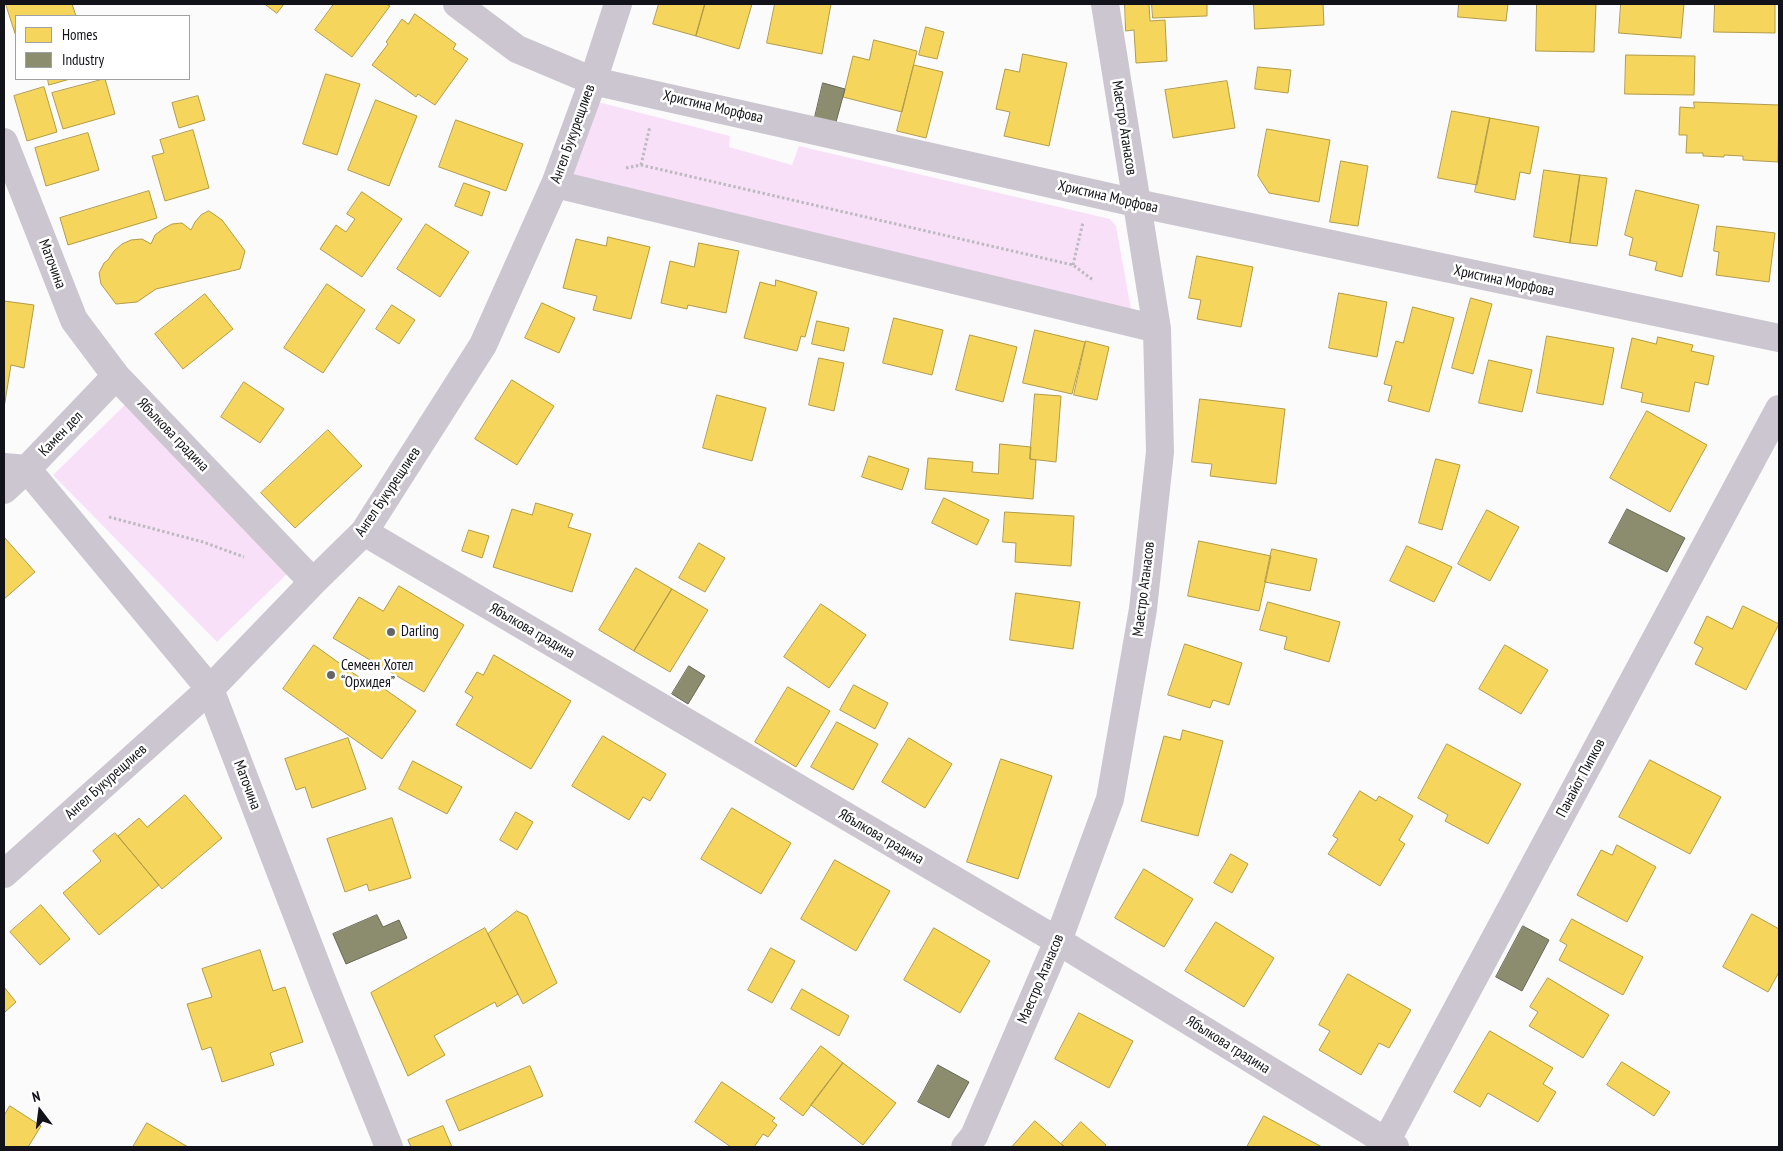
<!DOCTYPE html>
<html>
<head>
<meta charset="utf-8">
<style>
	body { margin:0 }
	#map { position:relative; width:1783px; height:1151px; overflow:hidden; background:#fbfbfb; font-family:"PT Sans Narrow",sans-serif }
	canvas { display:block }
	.frame { position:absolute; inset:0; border:5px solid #12131a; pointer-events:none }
	.legend { position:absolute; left:15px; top:15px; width:175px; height:65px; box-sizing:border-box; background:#fff; border:1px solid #a0a1a3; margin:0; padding:6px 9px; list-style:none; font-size:15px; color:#12131a }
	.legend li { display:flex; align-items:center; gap:10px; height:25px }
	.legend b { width:25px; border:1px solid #a0a1a3 }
	.north { position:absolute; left:15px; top:1086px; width:50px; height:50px; -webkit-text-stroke:4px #fff; paint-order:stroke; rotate:345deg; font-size:14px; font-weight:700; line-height:20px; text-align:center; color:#12131a }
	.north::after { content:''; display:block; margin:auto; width:18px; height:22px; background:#12131a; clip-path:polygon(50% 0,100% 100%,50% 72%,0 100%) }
</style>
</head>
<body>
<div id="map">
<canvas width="1783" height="1151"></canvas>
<div class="frame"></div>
<ul class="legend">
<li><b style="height:14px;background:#f6d55c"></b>Homes</li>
<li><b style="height:14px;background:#8c8c6e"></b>Industry</li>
</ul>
<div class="north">N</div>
</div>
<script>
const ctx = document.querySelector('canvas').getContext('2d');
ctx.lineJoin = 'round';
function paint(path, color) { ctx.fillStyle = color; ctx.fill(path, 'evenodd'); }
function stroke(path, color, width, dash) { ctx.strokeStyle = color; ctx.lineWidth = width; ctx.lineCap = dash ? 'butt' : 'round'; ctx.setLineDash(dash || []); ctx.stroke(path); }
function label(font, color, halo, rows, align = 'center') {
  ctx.font = font + ' "PT Sans Narrow",sans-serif'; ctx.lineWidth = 5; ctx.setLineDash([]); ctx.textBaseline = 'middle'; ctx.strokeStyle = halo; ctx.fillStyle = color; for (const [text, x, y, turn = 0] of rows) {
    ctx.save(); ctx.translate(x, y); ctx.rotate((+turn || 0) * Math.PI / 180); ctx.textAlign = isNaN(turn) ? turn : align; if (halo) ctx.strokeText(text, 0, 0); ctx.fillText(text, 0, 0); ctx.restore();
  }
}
const green = new Path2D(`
	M598 102 730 136 729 147 792 165 799 146 1110 219 1116 226 1132 315 568 179Z
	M129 401 293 568 217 642 53 475Z`);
const homes = new Path2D(`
	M6 4H72L76 16H16L15 33Z
	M265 4H284L277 13Z
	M334 4H386L390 6 352 57 315 30Z
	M659 4H705L696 36 653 24Z
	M705 4H752L739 49 696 36Z
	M775 4H831L822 54 767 43Z
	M1125 4H1149L1150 21 1165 20 1167 61 1136 63 1134 30 1126 31Z
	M1152 4H1207V16L1153 18Z
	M1254 4H1323L1324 25 1255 29Z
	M1459 4H1508L1506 21 1458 17Z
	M1537 4H1596L1594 52 1536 51Z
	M1621 4H1684L1681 38 1619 33Z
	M1715 4H1775V33L1714 32Z
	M415 14 456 44 453 49 468 59 435 105 418 94 416 97 372 65 388 44 386 42 402 19 408 24Z
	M926 27 944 32 937 59 919 55Z
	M874 40 917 51 902 112 843 97 853 56 869 60Z
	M1023 54 1067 63 1049 146 1004 136 1010 112 996 109 1005 69 1019 72Z
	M1626 55 1695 56 1694 95 1625 94Z
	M914 65 943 72 926 138 897 131Z
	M1258 67 1291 70 1288 93 1255 89Z
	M326 74 360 84 337 155 303 144Z
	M48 79H70L49 85Z
	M105 79 115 114 63 129 52 93Z
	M1227 81 1235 128 1173 138 1165 90Z
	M44 87 57 132 27 141 14 96Z
	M198 96 205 120 179 128 172 103Z
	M376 100 417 116 389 186 348 170Z
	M1694 102 1779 105 1778 162 1743 160V156L1724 155V157L1703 156V153H1686L1687 135H1679L1680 107 1694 108Z
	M1452 111 1490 118 1477 185 1438 178Z
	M1490 118 1539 127 1530 174 1520 172 1515 200 1475 192Z
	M456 120 523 144 506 191 439 167Z
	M1267 129 1330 140 1319 202 1269 193 1258 176Z
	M193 130 209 188 165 201 152 156 164 153 160 140Z
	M88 133 99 170 46 186 35 148Z
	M1341 161 1368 166 1358 226 1330 222Z
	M1544 170 1580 175 1570 243 1534 237Z
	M1580 175 1607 178 1597 246 1570 243Z
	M464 183 490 192 482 216 455 206Z
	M1636 190 1699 205 1682 277 1655 270 1657 262 1629 255 1633 238 1625 235Z
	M149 191 157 218 68 245 60 218Z
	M362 192 402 219 362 277 320 249 336 225 346 232 355 219 347 214Z
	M209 211 222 220 245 251 240 269 156 289 137 302 116 304 101 284 99 273 104 263 108 260 114 251 122 244 131 240 142 239 151 244 155 235 163 229 172 224 182 223 191 230 195 222 201 215Z
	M426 224 469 252 440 297 397 269Z
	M1717 226 1775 233 1769 282 1716 275 1719 252 1714 251Z
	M608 237 650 247 631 319 593 310 597 296 563 288 576 239 606 246Z
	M699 243 739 251 726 313 688 305 687 309 661 303 670 261 694 267Z
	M1197 256 1253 267 1241 327 1197 319 1201 300 1189 298Z
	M776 280 817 292 805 337 801 336 797 351 744 338 760 282 775 286Z
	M327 284 365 310 323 373 284 348Z
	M1339 293 1387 302 1377 357 1329 348Z
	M205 294 233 329 183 369 155 334Z
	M1471 298 1492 304 1473 374 1452 368Z
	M4 301 34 305 24 368 11 365 4 408Z
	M542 303 575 318 559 353 525 338Z
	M392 305 415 320 399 344 376 329Z
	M1413 307 1454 318 1429 412 1388 401 1392 386 1384 384 1396 341 1403 343Z
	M894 318 943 330 932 375 883 363Z
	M817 321 849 328 844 351 812 344Z
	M1035 330 1085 342 1072 394 1023 383Z
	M970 335 1017 347 1003 402 956 390Z
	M1547 336 1614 348 1603 405 1537 393Z
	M1658 337 1693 345 1691 351 1714 356 1708 385 1695 382 1689 412 1641 402 1643 393 1621 388 1632 338 1656 344Z
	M1086 341 1109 347 1097 400 1074 395Z
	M819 358 844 363 834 411 809 405Z
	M1489 360 1532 370 1522 412 1479 403Z
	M512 380 554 406 517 465 475 439Z
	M244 382 284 409 260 443 221 417Z
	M1035 394 1061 396 1056 462 1030 459Z
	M717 395 766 408 752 461 703 448Z
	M1200 399 1285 409 1276 484 1210 476 1212 464 1192 462Z
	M1647 411 1707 445 1670 512 1610 478Z
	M328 430 362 466 295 528 261 493Z
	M1000 444 1031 447 1030 459 1036 460 1033 499 925 489 928 458 973 462 972 472 998 474Z
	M869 456 909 469 902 490 862 477Z
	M1436 459 1460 465 1442 530 1419 523Z
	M944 498 989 520 977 545 932 523Z
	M536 503 573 514 568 527 591 534 572 592 493 567 512 509 532 515Z
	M1487 510 1519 527 1490 581 1458 564Z
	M1005 512 1074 516 1071 566 1015 562 1016 543 1003 542Z
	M469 530 489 536 482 558 462 551Z
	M4 537 35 572 4 599Z
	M1199 541 1271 556 1259 611 1188 596Z
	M699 543 725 558 705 592 679 578Z
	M1407 546 1452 567 1434 602 1390 581Z
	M1272 549 1317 559 1310 591 1265 582Z
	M636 568 672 589 634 651 599 630Z
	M399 586 464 625 424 692 333 638 359 597 383 611Z
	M672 589 708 610 670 672 634 651Z
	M1016 593 1080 602 1073 649 1010 640Z
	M1268 602 1340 622 1329 662 1284 649 1287 637 1260 630Z
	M821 604 866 635 829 688 784 657Z
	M1743 606 1779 624 1746 690 1695 664 1703 648 1694 643 1707 616 1732 629Z
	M1185 644 1242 663 1229 705 1213 700 1210 708 1168 695Z
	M314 645 370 685 373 681 416 711 382 759 283 689Z
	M1505 645 1548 670 1521 714 1479 689Z
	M494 655 571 701 531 769 456 725 473 697 465 692 477 672 483 675Z
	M854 685 888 703 875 729 840 710Z
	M788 687 830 711 796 767 755 742Z
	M837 722 878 744 853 790 811 767Z
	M1183 730 1223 741 1198 836 1141 821 1164 736 1180 740Z
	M603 736 666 774 650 801 643 797 629 820 572 786Z
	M348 738 366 789 312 808 305 787 296 790 285 759Z
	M909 738 952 764 925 808 882 782Z
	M1447 744 1521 784 1488 844 1445 821 1448 815 1418 798Z
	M1001 759 1052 776 1018 879 967 862Z
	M1650 760 1721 797 1690 854 1619 817Z
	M413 761 462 787 447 814 399 789Z
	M1360 791 1376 801 1379 796 1413 816 1399 840 1405 844 1380 886 1328 854 1338 839 1333 836Z
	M185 795 222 838 162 889 118 836 139 818 147 827Z
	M732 808 791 843 761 894 701 859Z
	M516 812 533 822 517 850 500 840Z
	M392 818 411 878 369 891 367 884 345 892 327 839Z
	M115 833 159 885 99 935 63 893 101 861 93 851Z
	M1617 845 1656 867 1627 922 1577 895 1601 850 1612 855Z
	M1231 854 1248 864 1232 893 1214 883Z
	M835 860 890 891 856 951 801 919Z
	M1144 869 1193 899 1164 947 1115 918Z
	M41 905 70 939 40 965 10 932Z
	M517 911 527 916 557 983 523 1004 488 934Z
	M1752 914 1779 929V972L1768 992 1723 967Z
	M1572 919 1643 957 1623 995 1559 960 1567 945 1560 941Z
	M1216 922 1274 958 1244 1007 1185 971Z
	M485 928 518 994 497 1007 495 1002 434 1036 445 1055 408 1076 371 993Z
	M934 928 990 961 960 1013 904 980Z
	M771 948 795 961 772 1003 748 990Z
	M260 950 273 991 285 987 303 1042 270 1053 274 1065 222 1082 211 1047 202 1050 187 1004 212 997 202 969Z
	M1348 974 1411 1010 1389 1048 1379 1043 1361 1075 1319 1050 1330 1031 1319 1025Z
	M1548 978 1609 1015 1583 1058 1529 1026 1538 1012 1530 1007Z
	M4 987 16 1002 4 1013Z
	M802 989 849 1016 839 1036 791 1009Z
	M1079 1013 1133 1041 1109 1088 1055 1059Z
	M1490 1031 1553 1068 1543 1084 1556 1092 1538 1122 1488 1093 1480 1107 1454 1092Z
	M821 1046 843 1063 803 1116 780 1099Z
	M1622 1062 1670 1092 1654 1116 1607 1085Z
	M843 1063 896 1103 863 1145 811 1105Z
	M530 1066 543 1096 459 1131 446 1101Z
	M722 1082 775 1118 772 1121 777 1125 768 1137 763 1134 754 1147H731L695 1122Z
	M10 1106 41 1126 28 1147H4V1116Z
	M1264 1116 1322 1147H1247Z
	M1035 1121 1061 1144 1065 1147H1012Z
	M1081 1122 1106 1145 1104 1147H1065L1061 1144Z
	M147 1123 188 1147H133Z
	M443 1126 452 1147H411L408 1140Z`);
const industry = new Path2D(`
	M823 83 845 89 836 122 815 117Z
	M1627 509 1685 538 1667 572 1609 543Z
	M689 666 705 676 688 704 672 694Z
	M377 915 383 927 399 920 407 938 346 964 333 934Z
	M1523 926 1549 940 1522 991 1496 977Z
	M938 1065 969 1082 949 1118 918 1102Z`);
const path = new Path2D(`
	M641 165 650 126
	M626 168 641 165 1073 265 1093 280
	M1073 265 1083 222
	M109 517 203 542 244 557`);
const minor = new Path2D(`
	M457 4 517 49 593 81 1136 203 1779 338
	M4 142 74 320 116 376 313 582
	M555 184 1157 329
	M4 467 27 469 210 689 324 985 389 1147
	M4 490 27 469 116 376
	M364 532 1058 941 1395 1147
	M4 874 210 689 313 582 364 532 483 345 555 184 593 81 618 4
	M965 1147 974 1136 1058 941 1110 799 1143 609 1160 452 1157 329 1105 4
	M1383 1147 1779 409`);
const markers = [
	[391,632,5,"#646469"],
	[331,675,5,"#646469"]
];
const streetNames = [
	["Христина Морфова",713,107,13],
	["Маестро Атанасов",1124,128,81],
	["Ангел Букурещлиев",573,134,-70],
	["Христина Морфова",1108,197,13],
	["Маточина",52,264,69],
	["Христина Морфова",1504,281,12],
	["Камен дел",61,434,-46],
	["Ябълкова градина",173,435,46],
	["Ангел Букурещлиев",388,492,-56],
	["Маестро Атанасов",1144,589,-83],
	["Ябълкова градина",532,631,30],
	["Панайот Пипков",1581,778,-62],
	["Ангел Букурещлиев",106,782,-42],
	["Маточина",247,785,69],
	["Ябълкова градина",881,837,30],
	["Маестро Атанасов",1041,979,-67],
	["Ябълкова градина",1228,1045,32]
];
const poiNames = [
	["Darling",401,632],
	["Семеен Хотел",341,666],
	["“Орхидея”",341,683]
];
paint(green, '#f9e0f9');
paint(homes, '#f6d55c');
stroke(homes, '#b29b48', 1);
paint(industry, '#8c8c6e');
stroke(industry, '#676855', 1);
stroke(path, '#bcb9c0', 3, [2.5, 2.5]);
stroke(minor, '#cbc6d0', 28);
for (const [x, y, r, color] of markers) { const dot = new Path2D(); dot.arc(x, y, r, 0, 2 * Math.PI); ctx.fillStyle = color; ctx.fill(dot); stroke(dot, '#fff', 2); }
label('15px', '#12131a', '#fff', streetNames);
label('15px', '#12131a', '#fff', poiNames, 'left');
</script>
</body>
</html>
